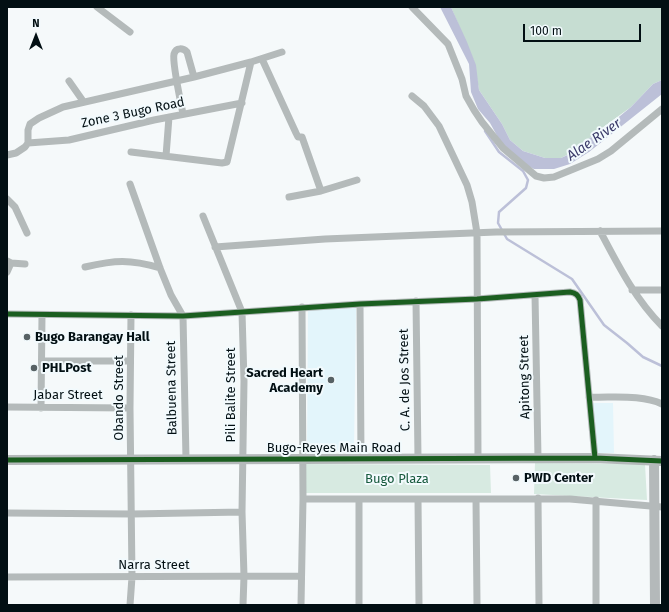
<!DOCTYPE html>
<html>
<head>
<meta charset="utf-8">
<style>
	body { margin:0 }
	#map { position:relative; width:669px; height:612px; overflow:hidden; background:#f5f9fa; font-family:"Fira Sans",sans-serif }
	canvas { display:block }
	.frame { position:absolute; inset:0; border:8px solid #020f13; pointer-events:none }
	.north { position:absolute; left:16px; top:16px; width:40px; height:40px; -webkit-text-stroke:3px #f2fafd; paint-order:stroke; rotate:0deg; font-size:11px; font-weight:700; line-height:16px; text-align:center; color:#020f13 }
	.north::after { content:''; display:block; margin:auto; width:14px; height:18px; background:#020f13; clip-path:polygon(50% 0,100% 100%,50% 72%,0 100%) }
	.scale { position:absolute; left:523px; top:24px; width:118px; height:18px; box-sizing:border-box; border:2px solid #020f13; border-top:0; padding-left:5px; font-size:12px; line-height:14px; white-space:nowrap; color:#020f13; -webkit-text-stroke:3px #f2fafd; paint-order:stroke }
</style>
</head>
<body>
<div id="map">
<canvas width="669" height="612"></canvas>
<div class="frame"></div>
<div class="north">N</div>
<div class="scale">100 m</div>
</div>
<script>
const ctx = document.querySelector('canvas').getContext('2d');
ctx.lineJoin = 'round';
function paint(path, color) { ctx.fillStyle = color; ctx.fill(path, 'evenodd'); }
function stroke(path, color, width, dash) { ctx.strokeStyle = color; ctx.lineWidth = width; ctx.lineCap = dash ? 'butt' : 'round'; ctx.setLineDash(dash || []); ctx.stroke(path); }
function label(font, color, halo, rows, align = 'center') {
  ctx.font = font + ' "Fira Sans",sans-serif'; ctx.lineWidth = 4; ctx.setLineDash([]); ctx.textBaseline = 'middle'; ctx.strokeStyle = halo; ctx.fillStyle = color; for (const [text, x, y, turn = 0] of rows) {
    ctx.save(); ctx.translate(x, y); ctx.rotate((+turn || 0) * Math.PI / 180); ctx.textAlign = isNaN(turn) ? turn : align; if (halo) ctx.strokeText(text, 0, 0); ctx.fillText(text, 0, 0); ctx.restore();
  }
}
const built = new Path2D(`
	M356 308 354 451H307L308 309Z
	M591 403H613L614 453H595Z`);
const green = new Path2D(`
	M535 463 645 464 647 500 534 494Z
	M303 464 490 465 491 493H304Z`);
const forest = new Path2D(`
	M451 7H662V80L653 84 631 107 595 133 577 150 561 158H545L523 151 510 140 502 124 479 90 474 61Z`);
const water = new Path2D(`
	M440 7H451L467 42 476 65 479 90 502 124 510 140 523 151 545 158H561L574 152 591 137 609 125 631 107 653 84 662 80V94L589 152 570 164 554 169H534L517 161 505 150 490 123 478 109 471 92 469 64Z`);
const stream = new Path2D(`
	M485 131 499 152 523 171 528 180 526 188 499 212 498 223 507 239 572 279 604 325 627 343 643 357 662 366`);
const street = new Path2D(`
	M97 7 130 32
	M412 7 448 44 462 79 466 96 474 110 482 122 503 148 536 176 544 178 554 177 598 159 611 151 662 109
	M262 59 296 133 298 137H302L321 191
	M69 81 83 101
	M412 96 424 106 439 126 467 185 472 202 477 233 478 459
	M183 114C181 103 172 63 174 54 176 47 183 48 187 52L194 77
	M28 143 69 140 154 120 242 103
	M131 152 222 163 227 162 251 62
	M7 155 16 153 25 147 28 143V130L30 124 39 118 63 107 194 77 251 62 282 52
	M166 156 169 117
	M130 184 160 268 171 295 183 316 186 459
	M289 197 321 191 357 180
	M7 199 15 207 27 233
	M203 216 242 312 244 381 242 512 244 576 243 605
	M600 231C618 265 635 299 662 326
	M215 247 325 239 496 232 662 231
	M7 261 11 263 7 272
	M11 263 25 264
	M85 267C115 260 130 259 160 268
	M632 290H662
	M535 295 538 458
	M416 301 418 458
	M360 304 361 458
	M7 314 183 316 360 304 477 299 570 292C576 293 578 295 580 300L595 458
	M42 361H130
	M589 397C611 398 642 394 662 404
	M7 407 130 408
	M41 408 42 315
	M538 498 539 605
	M303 499H570L662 507
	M359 499V605
	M418 499 419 605
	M476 499 477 605
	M596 500V605
	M7 513 132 514 242 512
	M7 577 301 576
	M130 605 132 577 130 408 131 315
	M301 605 303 499 302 307`);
const secondary = new Path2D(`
	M7 460 595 458 662 461
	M654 460 655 605`);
const cycleway = new Path2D(`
	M7 314 183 316 360 304 477 299 570 292C576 293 578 295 580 300L595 458
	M7 460 595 458 662 461`);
const markers = [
	[27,337,4,"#576164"],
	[34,368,4,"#576164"],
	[331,380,4,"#576164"],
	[516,478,4,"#576164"]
];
const streetNames = [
	["Zone 3 Bugo Road",133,113,-12],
	["Apitong Street",525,377,-91],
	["C. A. de Jos Street",405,380,-91],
	["Balbuena Street",172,388,-91],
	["Jabar Street",68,395],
	["Pili Balite Street",231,395,-90],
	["Obando Street",119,398,-90],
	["Bugo-Reyes Main Road",334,448],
	["Narra Street",154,565]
];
const poiNames = [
	["Bugo Barangay Hall",35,337],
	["PHLPost",42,368],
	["Sacred Heart",323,373,"right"],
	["Academy",323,388,"right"],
	["PWD Center",524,478]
];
const parkNames = [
	["Bugo Plaza",397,479]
];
const waterNames = [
	["Alae River",594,140,-35]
];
paint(built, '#e3f5fb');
paint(green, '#d7eae1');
paint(forest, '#c6ddd2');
paint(water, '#bcc0d8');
stroke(stream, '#bcc0d8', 2.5);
stroke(street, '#b4baba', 7);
stroke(secondary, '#b4b9ba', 10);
stroke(cycleway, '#1b5e20', 5);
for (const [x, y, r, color] of markers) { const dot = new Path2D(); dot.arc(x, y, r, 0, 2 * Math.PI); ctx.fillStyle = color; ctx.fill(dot); stroke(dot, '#f2fafd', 1.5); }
label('13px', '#020f13', '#f2fafd', streetNames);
label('bold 13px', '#020f13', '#f2fafd', poiNames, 'left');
label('13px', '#185a3e', '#f2fafd', parkNames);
label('italic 14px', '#3a3a69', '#f2fafd', waterNames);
</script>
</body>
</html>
